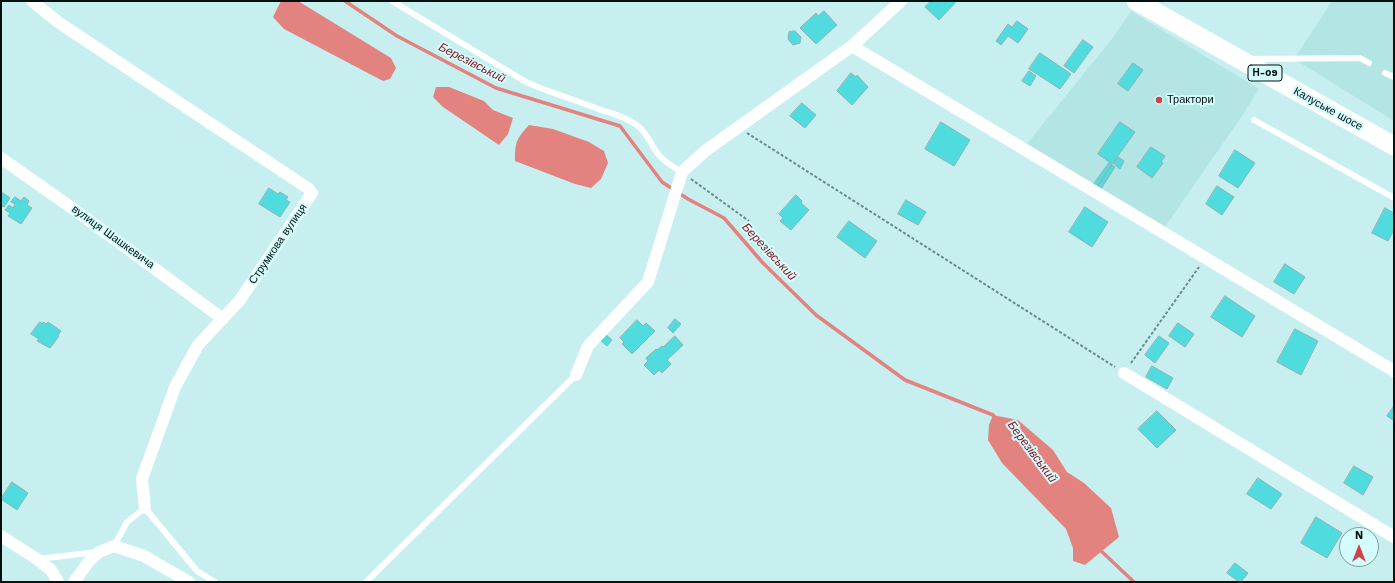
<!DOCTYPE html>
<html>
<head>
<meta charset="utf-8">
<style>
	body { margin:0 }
	#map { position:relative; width:1395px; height:583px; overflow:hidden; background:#c7eff0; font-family:"Work Sans",sans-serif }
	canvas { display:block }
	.frame { position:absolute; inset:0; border:2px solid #031010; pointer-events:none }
	.north { position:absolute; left:1339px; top:527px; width:40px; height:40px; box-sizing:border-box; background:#d4fcfd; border:1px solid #809e9e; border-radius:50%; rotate:0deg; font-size:11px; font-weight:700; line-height:16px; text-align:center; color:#031010 }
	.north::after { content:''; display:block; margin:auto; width:14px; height:18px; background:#d04046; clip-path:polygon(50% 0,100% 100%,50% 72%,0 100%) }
</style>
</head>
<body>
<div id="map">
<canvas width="1395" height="583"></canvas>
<div class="frame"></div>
<div class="north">N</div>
</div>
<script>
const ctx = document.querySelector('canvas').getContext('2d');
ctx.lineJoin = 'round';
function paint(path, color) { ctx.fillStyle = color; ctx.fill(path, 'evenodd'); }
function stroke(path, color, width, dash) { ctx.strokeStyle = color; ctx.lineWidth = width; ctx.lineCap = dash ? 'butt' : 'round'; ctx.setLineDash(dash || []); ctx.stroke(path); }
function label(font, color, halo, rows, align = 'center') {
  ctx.font = font + ' "Work Sans",sans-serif'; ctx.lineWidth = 4; ctx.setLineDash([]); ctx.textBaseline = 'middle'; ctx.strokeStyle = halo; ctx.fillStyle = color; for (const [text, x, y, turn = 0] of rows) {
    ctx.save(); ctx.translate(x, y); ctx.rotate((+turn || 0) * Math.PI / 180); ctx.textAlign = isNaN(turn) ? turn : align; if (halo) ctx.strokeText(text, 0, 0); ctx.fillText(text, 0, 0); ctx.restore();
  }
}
const built = new Path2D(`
	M1332 1H1394V121L1294 59Z
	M1131 11 1259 89 1238 122 1164 228 1026 145 1111 40Z`);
const water = new Path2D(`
	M281 1H298L391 58 396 68 390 79 383 81 284 29 273 17Z
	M436 87H449L484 101 493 110 513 118 508 134 499 145 443 107 433 97Z
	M529 125 553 129 589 142 604 151 608 163 601 179 591 188 575 184 515 161C515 143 516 139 529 125Z
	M993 415 1018 420 1053 450 1067 472 1084 483 1111 508 1119 537 1085 565 1073 561V548L1066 529 1002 463 988 440 989 425Z`);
const stream = new Path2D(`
	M345 1 397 36 496 88 620 126 662 182 688 199 724 218 762 262 816 315 905 380 993 415 995 418
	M1098 548 1134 582`);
const building = new Path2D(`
	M931 1H957L939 20 925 7Z
	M824 11 837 25 816 44 800 28 816 13 818 16Z
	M1017 21 1028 29 1018 43 1008 36 1001 45 996 41 1008 24 1012 27Z
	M795 31 801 37 800 43 793 45 788 39 789 32Z
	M1083 40 1093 47 1074 73 1064 66Z
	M1040 53 1071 74 1060 89 1029 69Z
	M1133 63 1143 70 1128 91 1118 84Z
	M1029 71 1036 76 1030 86 1022 81Z
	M851 73 856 77 857 75 868 87 852 105 837 91Z
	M802 103 816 115 805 128 790 116Z
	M941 122 970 140 954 166 925 149Z
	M1120 122 1135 132 1112 164 1098 154Z
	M1151 147 1165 156 1161 162 1163 163 1152 178 1137 167Z
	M1235 150 1255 163 1238 188 1219 176Z
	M1118 157 1124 161 1120 169 1114 164Z
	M1109 163 1112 165 1097 187 1094 184Z
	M1112 165 1115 167 1101 189 1098 188Z
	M1217 186 1234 197 1222 215 1206 204Z
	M269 188 278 194 280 192 288 197 286 200 290 202 280 217 259 204Z
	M3 193 10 198 4 207 1 206V196Z
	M796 195 802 201 801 203 809 210 791 230 780 221 783 218 779 214Z
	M15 197 21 201 24 197 29 201 27 205 32 208 21 224 8 216 10 213 5 210 9 205 13 208 15 204 11 202Z
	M906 200 926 212 918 225 898 214Z
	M1085 207 1108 222 1092 247 1069 232Z
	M1385 208 1394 213V230L1388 241 1372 233Z
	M849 221 877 241 865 258 837 237Z
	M1285 264 1305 277 1294 294 1274 282Z
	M1225 296 1255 316 1242 337 1211 317Z
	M675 319 681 324 673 333 668 328Z
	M637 320 643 326 646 323 655 331 632 354 622 344 624 342 620 338Z
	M40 322 42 324 43 322 46 324 48 322 61 331 58 335 59 336 50 348 37 341 39 339 31 334Z
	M1178 323 1194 334 1185 347 1169 336Z
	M1295 329 1318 341 1301 375 1277 362Z
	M605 334 612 340 607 346 600 340Z
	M675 336 683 345 667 360 671 364 662 373 659 370 654 375 644 365 648 361 646 358 656 349 657 350 662 346 663 347Z
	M1159 336 1169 343 1155 363 1145 355Z
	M1152 366 1173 378 1167 389 1146 377Z
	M1394 406V421L1387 416Z
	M1157 411 1176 430 1157 448 1138 429Z
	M1354 466 1373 477 1363 495 1344 483Z
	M1258 478 1282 494 1271 509 1247 494Z
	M12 482 28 493 17 510 1 499Z
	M1316 517 1342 533 1327 558 1301 543Z
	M1235 563 1248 573 1241 582H1239L1227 573Z`);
const path = new Path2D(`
	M747 133 1115 367
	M691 179 749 221
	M1131 363 1199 267`);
const lane = new Path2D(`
	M392 1 526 82C551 93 576 100 601 110 614 114 628 118 638 126 647 133 651 145 658 154 664 162 673 167 682 172
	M1250 59 1360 58 1369 63
	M1385 73 1394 77
	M1254 120 1394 198
	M114 546 127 522 145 508 197 571 215 582
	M38 559 97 552
	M366 582 576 375`);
const street = new Path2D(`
	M32 1 58 22 309 189 312 193 240 300 198 345 175 387 142 479 145 508
	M852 46 1394 371
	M1 158 79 213 223 319
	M1124 373 1394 537
	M576 375 588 346 648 282 682 172 705 151 852 46 901 1
	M1 536 37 559 51 570 58 582
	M74 582 90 560 99 552 114 546 144 556 189 582`);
const primary = new Path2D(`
	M1136 1 1394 146`);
const markers = [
	[1159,100,4,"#d04046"]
];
const shields = [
	[1265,73,34]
];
const shieldNames = [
	["Н-09",1265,73]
];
const poiNames = [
	["Трактори",1167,100]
];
const streetNames = [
	["Калуське шосе",1328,109,29],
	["вулиця Шашкевича",113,237,36],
	["Струмкова вулиця",278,244,-56]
];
const waterNames = [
	["Березівський",472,63,27],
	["Березівський",769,252,47],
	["Березівський",1032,452,53]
];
paint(built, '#b3e5e5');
paint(water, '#e38380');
stroke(stream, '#e38380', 3.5);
paint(building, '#50dbde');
stroke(building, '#8cb3b3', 1);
stroke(path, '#6e898a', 2, [3, 2]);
stroke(lane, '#fff', 6);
stroke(street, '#fff', 12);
stroke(primary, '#fff', 19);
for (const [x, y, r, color] of markers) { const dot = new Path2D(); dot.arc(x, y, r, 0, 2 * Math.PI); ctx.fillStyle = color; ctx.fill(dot); stroke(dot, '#d4fcfd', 1.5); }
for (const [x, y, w] of shields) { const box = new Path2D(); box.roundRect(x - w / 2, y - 8, w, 16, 3); ctx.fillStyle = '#d4fcfd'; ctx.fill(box); stroke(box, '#031010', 1); }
label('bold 10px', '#031010', null, shieldNames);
label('11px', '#031010', '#d4fcfd', poiNames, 'left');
label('11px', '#031010', '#d4fcfd', streetNames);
label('italic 12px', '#8a1823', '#d4fcfd', waterNames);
</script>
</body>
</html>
